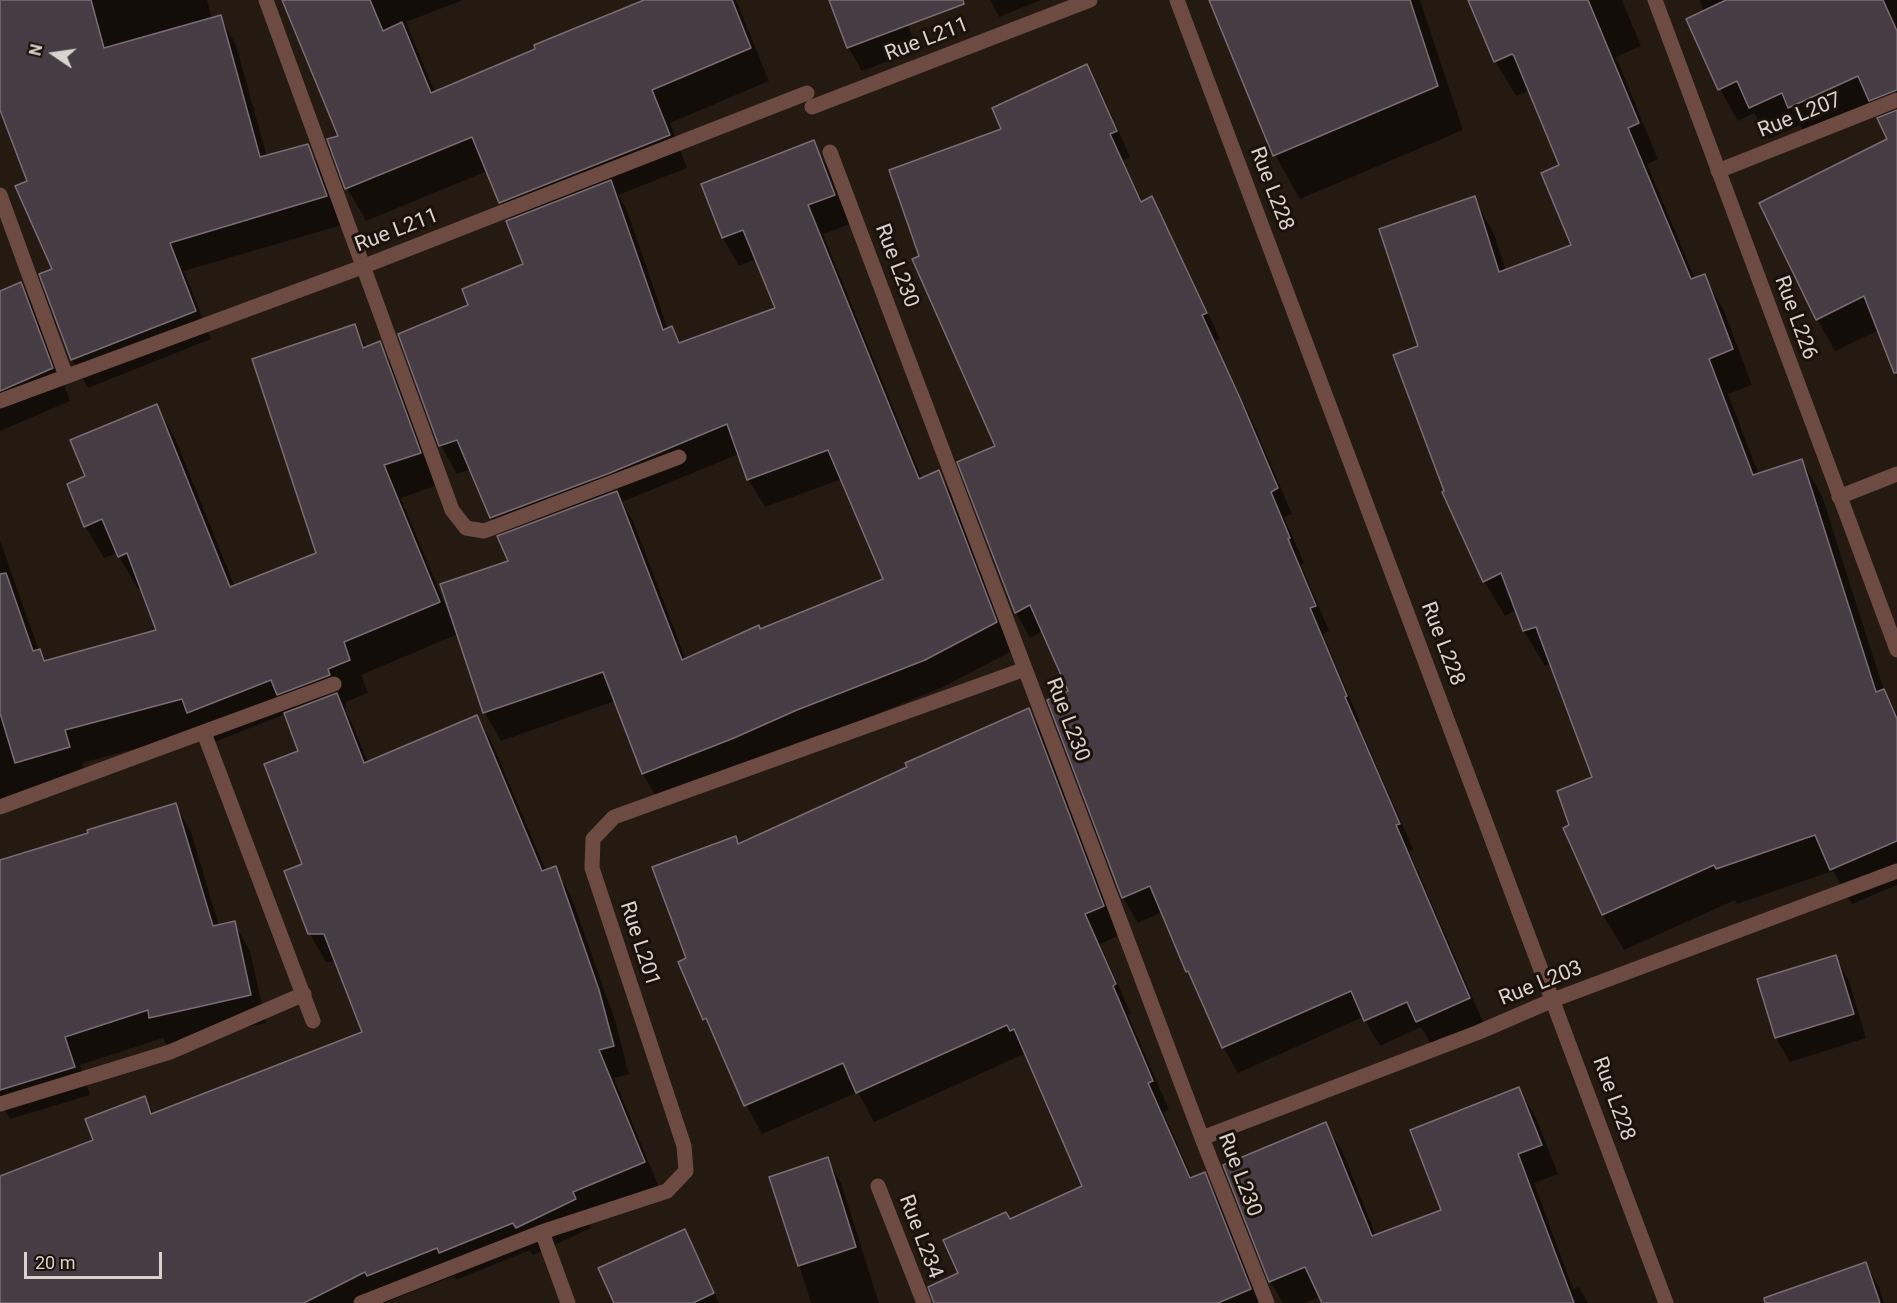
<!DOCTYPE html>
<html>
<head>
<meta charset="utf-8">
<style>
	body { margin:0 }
	#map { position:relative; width:1897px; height:1303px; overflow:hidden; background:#241a12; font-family:Roboto,sans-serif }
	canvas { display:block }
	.north { position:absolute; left:24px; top:24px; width:60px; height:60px; -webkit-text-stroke:4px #1b110a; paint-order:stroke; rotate:283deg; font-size:16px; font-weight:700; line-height:24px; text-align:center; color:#d9d2cd }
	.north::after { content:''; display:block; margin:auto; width:21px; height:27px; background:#d9d2cd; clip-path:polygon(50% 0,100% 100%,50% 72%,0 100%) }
	.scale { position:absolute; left:24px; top:1252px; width:138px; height:27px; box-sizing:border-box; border:3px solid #d9d2cd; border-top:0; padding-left:8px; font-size:18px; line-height:21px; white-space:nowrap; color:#d9d2cd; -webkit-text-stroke:4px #1b110a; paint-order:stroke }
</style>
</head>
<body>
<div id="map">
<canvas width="1897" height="1303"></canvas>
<div class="north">N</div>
<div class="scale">20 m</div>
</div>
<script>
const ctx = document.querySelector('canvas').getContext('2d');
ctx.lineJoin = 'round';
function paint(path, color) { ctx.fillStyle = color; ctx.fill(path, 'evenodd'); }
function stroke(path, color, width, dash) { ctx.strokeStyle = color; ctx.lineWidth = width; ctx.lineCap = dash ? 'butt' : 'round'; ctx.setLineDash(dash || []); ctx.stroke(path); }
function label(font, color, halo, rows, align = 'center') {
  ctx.font = font + ' Roboto,sans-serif'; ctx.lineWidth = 6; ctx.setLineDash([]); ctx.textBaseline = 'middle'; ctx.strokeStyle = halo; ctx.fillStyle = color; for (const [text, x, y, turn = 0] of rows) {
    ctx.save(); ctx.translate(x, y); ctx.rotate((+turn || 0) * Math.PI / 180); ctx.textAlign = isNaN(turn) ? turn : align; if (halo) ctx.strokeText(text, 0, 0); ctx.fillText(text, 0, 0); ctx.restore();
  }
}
const shadow = new Path2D(`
	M0 0H207L212 19 220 17 236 45 267 157 307 146 324 174 342 225 184 271 211 339 88 388 72 360 41 275 54 269 29 182 0 106Z
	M284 0H463L406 22 435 93 648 0H736L769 81 670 123 687 168 618 195 627 210 668 330 672 328 681 344 777 308 756 259 739 266 723 238 703 184 813 142 829 170 850 224 823 234 922 479 939 472 955 500 1012 651 941 688 659 802 643 774 615 701 501 741 485 713 458 634 361 675 368 693 345 702 347 708 344 709 352 723 368 763 477 717 493 745 546 871 555 868 571 896 615 1020 629 1074 614 1078 660 1190 587 1220 591 1228 533 1255 530 1250 456 1280 454 1276 384 1303 382 1300 375 1303H0V1177L95 1141 144 1097 154 1114 364 1033 337 962H326L310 934 304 864 300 752 286 714 207 745 198 732 82 763 87 779 0 807V540L39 651 46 662 158 632 141 587 138 589 117 553 104 558 85 526 87 477 156 405 175 438 235 587 318 554 354 326 367 348 379 343 398 375 438 485 401 498 451 619 510 562 502 536 491 518 471 469 457 474 441 446 400 334 470 306 525 265 511 221 500 202 487 171 366 221 347 188 329 140 340 137ZM739 454 748 479 765 507 842 479 885 580 686 660 633 521 622 502Z
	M831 0H899L917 50 862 71 848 47Z
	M990 0H1041L999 17Z
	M1211 0H1420L1463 130 1300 199 1275 155Z
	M1470 0H1622L1641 46 1616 57 1658 159 1647 164 1695 279 1704 276 1724 311 1752 385 1728 394 1759 475 1802 461 1822 496 1884 691 1897 714V885L1852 904 1833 871 1737 904 1735 900 1624 950 1603 915 1565 829 1571 826 1594 778 1551 664 1545 666 1524 631 1517 610 1505 616 1484 581 1474 198 1494 234 1506 271 1573 246 1561 166 1530 90 1516 96 1495 61Z
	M1700 0H1897V377L1879 330 1835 351 1817 319 1889 140 1881 118 1875 108 1808 139 1800 125 1769 139 1754 113 1738 121 1720 89 1688 19 1704 12Z
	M1086 66 1101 91 1130 157 1123 160 1143 203 1152 198 1166 224 1220 339 1215 341 1254 425 1292 514 1284 517 1304 563 1301 565 1329 631 1323 634 1360 722 1358 723 1413 849 1409 851 1484 1024 1432 1046 1421 1027 1380 1046 1363 1017 1238 1073 1223 1047 1162 912 1138 923 1123 898 1049 701 1070 692 1043 631 1030 638 1016 613 959 463 997 447 921 256 1003 129Z
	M21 285 40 317 70 401 0 431V293Z
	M1029 710 1045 739 1120 935 1100 944 1131 1014 1128 1015 1169 1110 1163 1112 1193 1179 1204 1174 1221 1203 1260 1303H947L960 1274 1010 1221 1084 1187 1024 1054 874 1122 858 1092 762 1134 746 1105 719 1044 705 1019 680 963 688 959 735 838 739 845 909 768Z
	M175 804 191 832 219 926 234 923 250 951 266 1023 167 1045 163 1038 80 1065 90 1095 10 1119 0 1102V861L90 834Z
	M1835 957 1849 981 1866 1038 1790 1062 1776 1038Z
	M1519 1089 1536 1118 1558 1174 1534 1183 1573 1289 1579 1287 1588 1303H1323L1320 1297 1305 1303H1283L1270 1281 1326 1124 1343 1153 1376 1236 1443 1211Z
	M827 1159 841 1183 879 1303H811L771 1178Z
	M684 1231 698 1255 719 1303H615Z
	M1865 1263 1879 1287 1884 1303H1765L1763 1299Z`);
const building = new Path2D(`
	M0 0H91L104 48 221 15 260 157 308 144 327 196 170 243 196 311 71 360 39 274 52 269 15 186 27 181 0 110Z
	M282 0H370L383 31 402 22 431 93 535 49 534 45 644 0H732L751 48 652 90 670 135 499 203 472 137 345 189 327 139 338 136Z
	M829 0H963L964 4 847 48Z
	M1209 0H1410L1438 86 1273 156Z
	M1468 0H1588L1639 123 1628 128 1691 279 1705 274 1733 349 1709 359 1753 475 1802 459 1876 692 1884 689 1897 719V841L1830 870 1815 835 1716 869 1714 865 1602 915 1563 828 1569 825 1557 791 1592 777 1536 627 1523 631 1501 573 1483 582 1442 492 1444 491 1393 355 1418 346 1379 229 1475 196 1499 272 1571 245 1541 173 1559 165 1514 56 1512 54 1494 62Z
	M1726 0H1883L1897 31V90L1869 101 1858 76 1788 108 1782 93 1749 108 1737 81 1718 90 1686 19Z
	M1087 64 1117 131 1110 134 1141 202 1152 196 1207 313 1202 315 1240 398 1278 488 1271 492 1290 538 1288 539 1316 606 1310 608 1347 696 1345 697 1400 824 1396 825 1470 998 1416 1022 1407 1002 1364 1021 1351 991 1222 1048 1188 971 1186 972 1150 886 1122 898 1047 700 1068 691 1030 605 1015 613 957 462 995 446 912 259 919 256 889 170 1001 129 992 108Z
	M1897 110V373H1894L1864 296 1816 320 1759 203 1887 139 1877 118Z
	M814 140 835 195 808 205 919 479 939 470 997 622 925 660 797 710 734 738 642 774 603 672 483 713 440 584 508 561 497 536 617 491 682 660 759 625 760 629 883 579 828 450 747 480 727 424 610 473 490 518 457 440 439 446 398 334 468 305 462 289 523 264 506 221 611 180 663 330 672 326 679 343 775 308 743 230 722 238 701 184Z
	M21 282 53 368 0 391V291Z
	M355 324 363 348 380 341 421 453 384 465 440 602 344 642 350 660 328 669 330 675 277 695 271 680 187 713 182 699 65 730 70 747 15 763 0 713V574L6 573 33 651 40 649 44 661 156 630 127 553 118 557 102 519 84 527 67 484 85 476 70 440 157 404 230 587 316 553 252 359Z
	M337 693 364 763 477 715 542 871 556 866 599 990 614 1046 599 1050 645 1162 573 1192 576 1199 516 1228 513 1223 439 1253 437 1248 367 1276 365 1272 304 1303H0V1176L93 1140 85 1119 145 1096 151 1114 362 1032 324 934H308L284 871 302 864 264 764 298 751 284 713Z
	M1029 708 1104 906 1085 914 1116 984 1113 986 1153 1081 1148 1083 1190 1178 1205 1172 1251 1289 1218 1303H934L928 1287 958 1273 943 1240 1006 1212 1010 1219 1082 1186 1014 1029 1010 1031 1007 1025 856 1093 843 1063 744 1106 706 1018 703 1020 678 962 686 958 652 867 736 836 738 844 907 767 905 763Z
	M176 803 213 926 235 921 251 995 149 1018 148 1010 65 1037 75 1067 0 1090V860L88 833 87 830Z
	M1836 955 1854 1014 1775 1038 1757 979Z
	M1519 1087 1542 1145 1518 1154 1574 1303H1322L1305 1267 1269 1282 1223 1165 1326 1122 1372 1236 1441 1210 1410 1130Z
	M828 1157 856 1247 798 1266 769 1177Z
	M685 1229 714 1293 693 1303H614L598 1268Z
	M1866 1262 1880 1303H1765L1764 1298Z`);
const street = new Path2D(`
	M266 0 452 510 466 528 484 531 679 457
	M1177 0 1666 1303
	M1655 0 1897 650
	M812 107 1090 0
	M830 152 1202 1138 1267 1303
	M1718 171 1897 100
	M0 195 66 376
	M0 401 362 267 807 93
	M1839 497 1897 474
	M204 733 313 1021
	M0 807 334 684
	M0 1104 170 1052 304 994
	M1202 1138 1479 1032 1553 1000 1897 871
	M878 1186 924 1303
	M542 1232 568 1303
	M361 1303 542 1232 667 1191 686 1171 684 1146 592 868 593 839 614 817 1025 669`);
const streetNames = [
	["Rue L211",927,40,-21],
	["Rue L207",1800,116,-22],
	["Rue L228",1271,189,69],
	["Rue L211",397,231,-21],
	["Rue L230",896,266,69],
	["Rue L226",1795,318,70],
	["Rue L228",1442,644,69],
	["Rue L230",1067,720,69],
	["Rue L201",639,944,72],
	["Rue L203",1541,984,-22],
	["Rue L228",1613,1099,70],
	["Rue L230",1239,1175,69],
	["Rue L234",920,1237,69]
];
paint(shadow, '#0007');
paint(building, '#483c44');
stroke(building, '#7a6c75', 1.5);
stroke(street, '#6e4b42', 15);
label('21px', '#d9d2cd', '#1b110a', streetNames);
</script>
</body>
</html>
